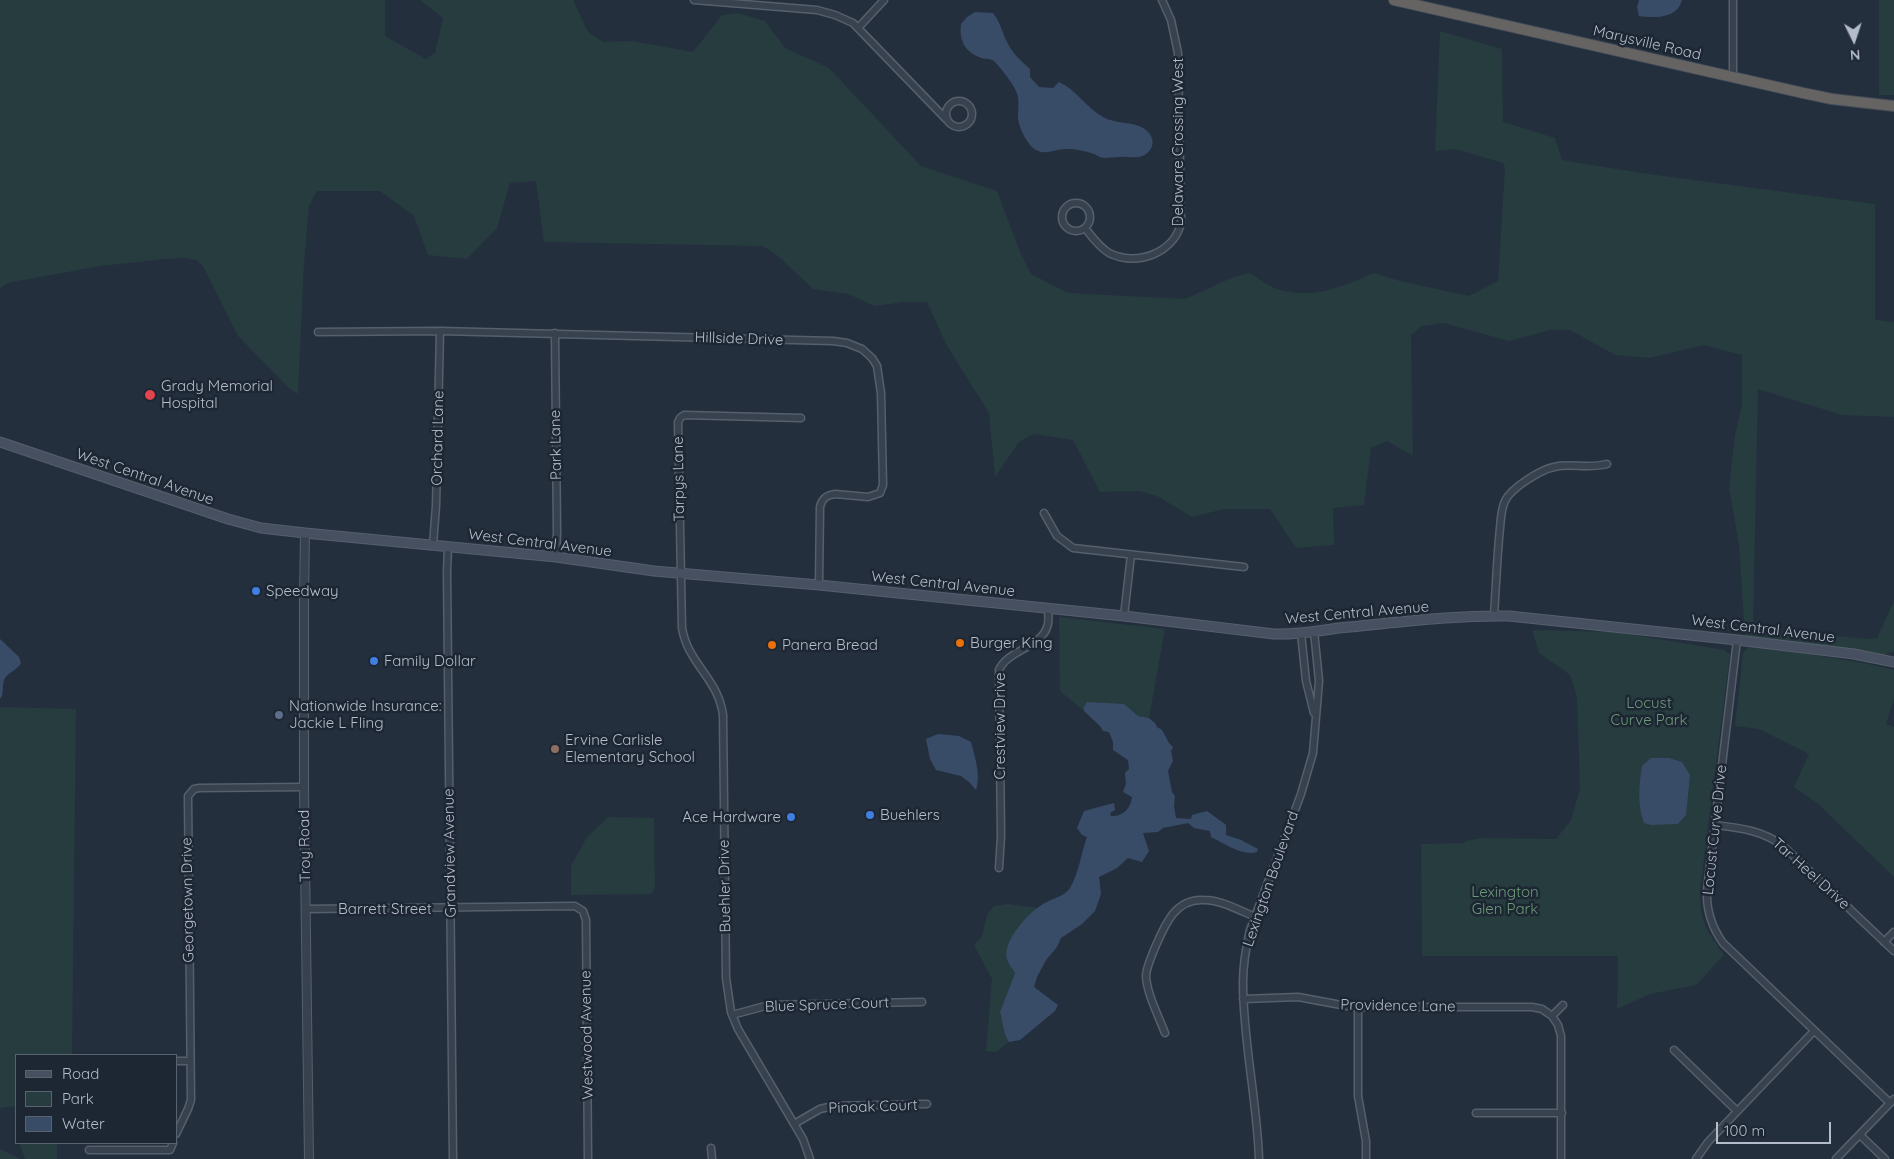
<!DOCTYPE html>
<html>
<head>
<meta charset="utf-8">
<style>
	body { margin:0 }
	#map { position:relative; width:1894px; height:1159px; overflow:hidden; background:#242f3e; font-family:Quicksand,sans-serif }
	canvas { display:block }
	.legend { position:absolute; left:15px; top:1054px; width:162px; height:90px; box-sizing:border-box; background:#1d2633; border:1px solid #59626f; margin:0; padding:6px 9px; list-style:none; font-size:15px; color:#b4bcc9 }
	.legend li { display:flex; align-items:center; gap:10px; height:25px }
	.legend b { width:25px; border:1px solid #59626f }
	.north { position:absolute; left:1829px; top:15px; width:50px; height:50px; -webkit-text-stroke:4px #1d2633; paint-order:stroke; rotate:176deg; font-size:14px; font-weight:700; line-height:20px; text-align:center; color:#b4bcc9 }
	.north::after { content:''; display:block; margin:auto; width:18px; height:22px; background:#b4bcc9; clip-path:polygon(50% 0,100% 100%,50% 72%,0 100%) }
	.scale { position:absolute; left:1716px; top:1122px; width:115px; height:22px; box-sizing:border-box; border:2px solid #b4bcc9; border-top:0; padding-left:6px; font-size:15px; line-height:18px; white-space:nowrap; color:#b4bcc9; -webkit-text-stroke:4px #1d2633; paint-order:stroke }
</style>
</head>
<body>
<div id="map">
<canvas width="1894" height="1159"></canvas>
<ul class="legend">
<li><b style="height:6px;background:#465061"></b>Road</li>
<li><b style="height:14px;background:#263c3f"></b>Park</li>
<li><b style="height:14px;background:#394c67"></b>Water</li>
</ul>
<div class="north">N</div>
<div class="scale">100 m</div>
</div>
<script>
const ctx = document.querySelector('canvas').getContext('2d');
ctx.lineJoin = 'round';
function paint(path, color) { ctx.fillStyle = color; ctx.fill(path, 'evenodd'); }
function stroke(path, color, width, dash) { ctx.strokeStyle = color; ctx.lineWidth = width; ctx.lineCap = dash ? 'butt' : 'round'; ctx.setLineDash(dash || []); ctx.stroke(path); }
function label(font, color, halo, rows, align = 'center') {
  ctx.font = font + ' Quicksand,sans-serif'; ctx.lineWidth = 5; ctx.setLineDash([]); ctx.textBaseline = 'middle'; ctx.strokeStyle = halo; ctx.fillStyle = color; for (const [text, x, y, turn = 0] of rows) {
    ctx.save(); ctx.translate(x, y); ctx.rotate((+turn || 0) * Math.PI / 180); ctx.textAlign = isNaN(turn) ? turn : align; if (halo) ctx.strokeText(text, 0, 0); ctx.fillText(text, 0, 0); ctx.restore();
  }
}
const green = new Path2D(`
	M0 0H385V36L426 59 435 53 443 18 420 0H573L588 32 603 42 632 41 693 52 722 15 737 13 765 21 785 48 829 68 921 166 997 191 1020 252 1031 274 1068 293 1185 299 1231 278 1249 273C1258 278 1269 287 1280 290 1317 299 1340 287 1374 273L1400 281 1469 296 1498 281 1505 168 1503 163 1455 149 1435 151 1440 31 1502 49 1503 122 1555 138 1562 160 1641 173 1875 204V320L1894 322V417L1842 415 1758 389 1753 623 1772 630 1868 639 1877 638 1894 601V651L1885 655 1745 636 1739 545 1729 487 1735 435 1742 405V355L1704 345 1649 358 1615 355 1570 330H1550L1509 341 1444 323 1422 326 1411 335 1413 456 1387 441 1371 448 1364 505 1333 508 1334 545 1296 548 1270 509H1224L1192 517 1159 497 1140 491 1100 492 1073 440 1033 434 1019 442 995 477 989 413 946 344 927 302H904L875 306 848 294 813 289 778 256 763 246 544 242 536 181 510 183 497 228 467 259 428 255 414 216 380 191H317L309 206 304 263 298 394 289 388 238 336 203 266 196 260 186 258 165 259 101 266 12 282 4 285 0 289Z
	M1879 0H1894V95H1879Z
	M1059 617 1165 629 1149 718 1138 716 1129 709 1084 707V711L1060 691Z
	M1532 630 1616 632 1724 650 1730 654 1700 890C1700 921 1706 930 1724 955L1696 985 1650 994 1617 1009 1618 956H1422L1421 844 1465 843V841L1483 838 1556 839 1571 820 1580 789 1577 697 1570 675 1539 653Z
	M1749 647H1762L1864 663 1894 670V699L1886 724 1894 727V877L1818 804 1794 787 1809 754 1759 729 1735 726 1743 653Z
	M0 707 76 709 72 1055H16V1106L0 1108Z
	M608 817 654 818 655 888 651 894 571 895V866L587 837Z
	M1008 904 1037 908 1017 928 1007 959 1015 973 1000 1012C1003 1022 1003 1034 1009 1042L996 1052 986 1051 992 979 974 945 982 936 987 915 994 906Z
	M19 1143H57V1159H25Z
	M0 1149 20 1159H0Z`);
const water = new Path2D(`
	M1639 0H1682C1677 19 1655 18 1639 16L1637 7Z
	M975 12 993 13C1001 23 1001 30 1007 42 1012 53 1021 61 1030 69V77L1039 87 1053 88 1059 82C1077 90 1086 108 1103 117 1116 125 1139 120 1149 133 1153 138 1154 145 1150 150 1142 161 1130 156 1119 157 1114 157 1109 158 1104 158 1100 158 1097 155 1094 154 1086 151 1076 149 1068 149 1054 148 1044 158 1032 147 1025 140 1018 126 1018 116 1018 110 1019 103 1018 97 1016 87 1007 77 1001 69 990 54 990 62 979 57 964 51 959 39 961 24L967 17Z
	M0 639 19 657 21 663C17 670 9 672 5 678 1 685 5 693 0 699Z
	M1087 702 1124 704 1138 716 1149 718 1155 723 1157 727 1162 730 1169 743 1173 747 1171 751 1173 761 1168 771 1172 792 1175 796 1174 806 1176 818 1191 819 1192 815 1207 811 1226 825V835L1241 840 1258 849 1257 852C1243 857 1224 843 1211 837L1210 831 1194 828 1188 823 1163 828 1158 832 1143 833 1149 851 1142 862 1128 858 1117 868 1099 877 1101 894 1095 911 1082 924 1061 938 1057 947 1046 960 1037 977 1034 987 1058 1005 1055 1011 1020 1040 1009 1042C1003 1034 1003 1022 1000 1012L1015 973C1013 969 1008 964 1007 959 1002 940 1031 909 1047 902 1054 898 1065 896 1070 888 1079 873 1081 853 1087 837L1082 835 1077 828 1084 811 1114 803 1115 810 1110 813 1111 816C1123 817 1131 808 1132 797L1123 792 1126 784 1125 773 1129 769 1128 760 1113 750V742L1109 732 1103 731 1101 727 1084 711V707Z
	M938 734 959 736 971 742C975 757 981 776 976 790L969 782 961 776 936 770 930 759 926 739Z
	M1651 758H1669L1682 762 1690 775 1686 815 1678 824 1651 825 1644 823C1637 805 1639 784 1642 766Z`);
const minor = new Path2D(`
	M694 0 817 10 835 15 853 23 946 119
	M858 28 884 0
	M1733 78V0
	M946 114a13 13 0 1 1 26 0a13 13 0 1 1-26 0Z
	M1062 217a14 14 0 1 1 28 0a14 14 0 1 1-28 0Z
	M1085 228C1092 237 1099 247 1109 253 1137 267 1174 253 1181 223L1178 53 1171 20 1162 0
	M318 332 440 331 833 341 847 343 862 349 872 358 877 366 881 393 883 485 880 493 868 497 835 494C827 495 822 498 820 507L819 585
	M555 333 557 532 556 557
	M801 418 684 415 680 418 678 422 682 628C688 664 718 678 723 715L726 978 731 1012 738 1029 803 1139 810 1159
	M1044 513 1057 536 1073 548 1244 567
	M433 545 436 506 440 331
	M448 547 447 572 453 1159
	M1124 616 1131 555
	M1494 616C1496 586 1497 557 1500 528 1501 519 1501 509 1505 501 1511 488 1540 470 1554 467 1572 463 1587 469 1607 464
	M1301 633 1306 681 1314 713
	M1737 640 1707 890C1706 910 1711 926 1723 943L1890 1103
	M1715 825C1740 828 1761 830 1782 845L1894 951
	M999 868 1001 836 999 670C1008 649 1043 648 1048 624 1049 619 1048 613 1048 608
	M306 909 575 906 583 911 586 920 588 1159
	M1884 942 1894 932
	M1243 999 1298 997 1352 1007H1532L1542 1009 1552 1016 1558 1025 1561 1036V1159
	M1358 1007V1096L1366 1141V1159
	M732 1015 769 1005 922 1002
	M1552 1016 1563 1005
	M1165 1033C1159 1017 1146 992 1146 975 1147 966 1151 958 1154 950 1164 927 1174 898 1204 900 1221 900 1239 910 1255 917
	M1674 1050 1737 1111
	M176 1061H190
	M1476 1113H1562
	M794 1124 820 1109 833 1106 927 1104
	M176 1134 188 1109 191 1100 188 796 194 789 199 788 304 787
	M1860 1135 1885 1159
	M711 1148 712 1159
	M89 1150H170L173 1143
	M1259 1159C1257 1100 1243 1041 1243 983 1243 965 1246 947 1250 930L1301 794 1313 753 1319 681 1314 631
	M1696 1159 1708 1142 1814 1031
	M1836 1159 1894 1099`);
const tertiary = new Path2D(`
	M305 533 304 599V787L309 1159`);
const secondary = new Path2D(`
	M0 442 228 519 261 528 305 533 556 557 654 571 819 585 1124 616 1274 634C1296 635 1317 631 1339 628 1395 623 1452 615 1509 616L1737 640 1854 654 1894 662`);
const trunk = new Path2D(`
	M1394 0 1803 93 1832 99 1894 106`);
const markers = [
	[150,395,6,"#e0444e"],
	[256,591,5,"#3f7fe0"],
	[960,643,5,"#e8710a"],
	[772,645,5,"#e8710a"],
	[374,661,5,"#3f7fe0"],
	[279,715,5,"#5c6f8a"],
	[555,749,5,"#8d6e63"],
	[870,815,5,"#3f7fe0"],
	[791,817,5,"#3f7fe0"]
];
const streetNames = [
	["Marysville Road",1647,43,13],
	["Delaware Crossing West",1178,142,-90],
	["Hillside Drive",739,339,2],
	["Orchard Lane",438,438,-89],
	["Park Lane",556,445,-91],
	["West Central Avenue",145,477,19],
	["Tarpys Lane",679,479,-91],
	["West Central Avenue",540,543,7],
	["West Central Avenue",943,584,6],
	["West Central Avenue",1357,613,-5],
	["West Central Avenue",1763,629,7],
	["Crestview Drive",1000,726,-90],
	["Locust Curve Drive",1715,830,-84],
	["Troy Road",305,846,-91],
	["Grandview Avenue",450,853,-91],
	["Tar Heel Drive",1811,874,42],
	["Lexington Boulevard",1271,879,-71],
	["Buehler Drive",725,886,-91],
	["Georgetown Drive",188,900,-91],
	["Barrett Street",385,909],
	["Blue Spruce Court",827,1005,-2],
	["Providence Lane",1398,1006,1],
	["Westwood Avenue",587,1035,-91],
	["Pinoak Court",873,1107,-2]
];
const poiNames = [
	["Grady Memorial",161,386],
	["Hospital",161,403],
	["Speedway",266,591],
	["Burger King",970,643],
	["Panera Bread",782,645],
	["Family Dollar",384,661],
	["Nationwide Insurance:",289,706],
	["Jackie L Fling",289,723],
	["Ervine Carlisle",565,740],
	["Elementary School",565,757],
	["Buehlers",880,815],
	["Ace Hardware",781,817,"right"]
];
const parkNames = [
	["Locust",1649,703],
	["Curve Park",1649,720],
	["Lexington",1505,892],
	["Glen Park",1505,909]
];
paint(green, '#263c3f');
paint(water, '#394c67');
stroke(minor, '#565f6c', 9);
stroke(tertiary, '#565f6c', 10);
stroke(secondary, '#565f6c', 11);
stroke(trunk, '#434c59', 12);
stroke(minor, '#38414e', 6);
stroke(tertiary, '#38414e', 8);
stroke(secondary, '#465061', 9);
stroke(trunk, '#656462', 10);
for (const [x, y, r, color] of markers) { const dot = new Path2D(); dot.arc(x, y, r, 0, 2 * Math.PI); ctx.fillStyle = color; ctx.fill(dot); stroke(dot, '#1d2633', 2); }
label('15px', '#b4bcc9', '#1d2633', streetNames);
label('15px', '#b4bcc9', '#1d2633', poiNames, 'left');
label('15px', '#6b9a76', '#1d2633', parkNames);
</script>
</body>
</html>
